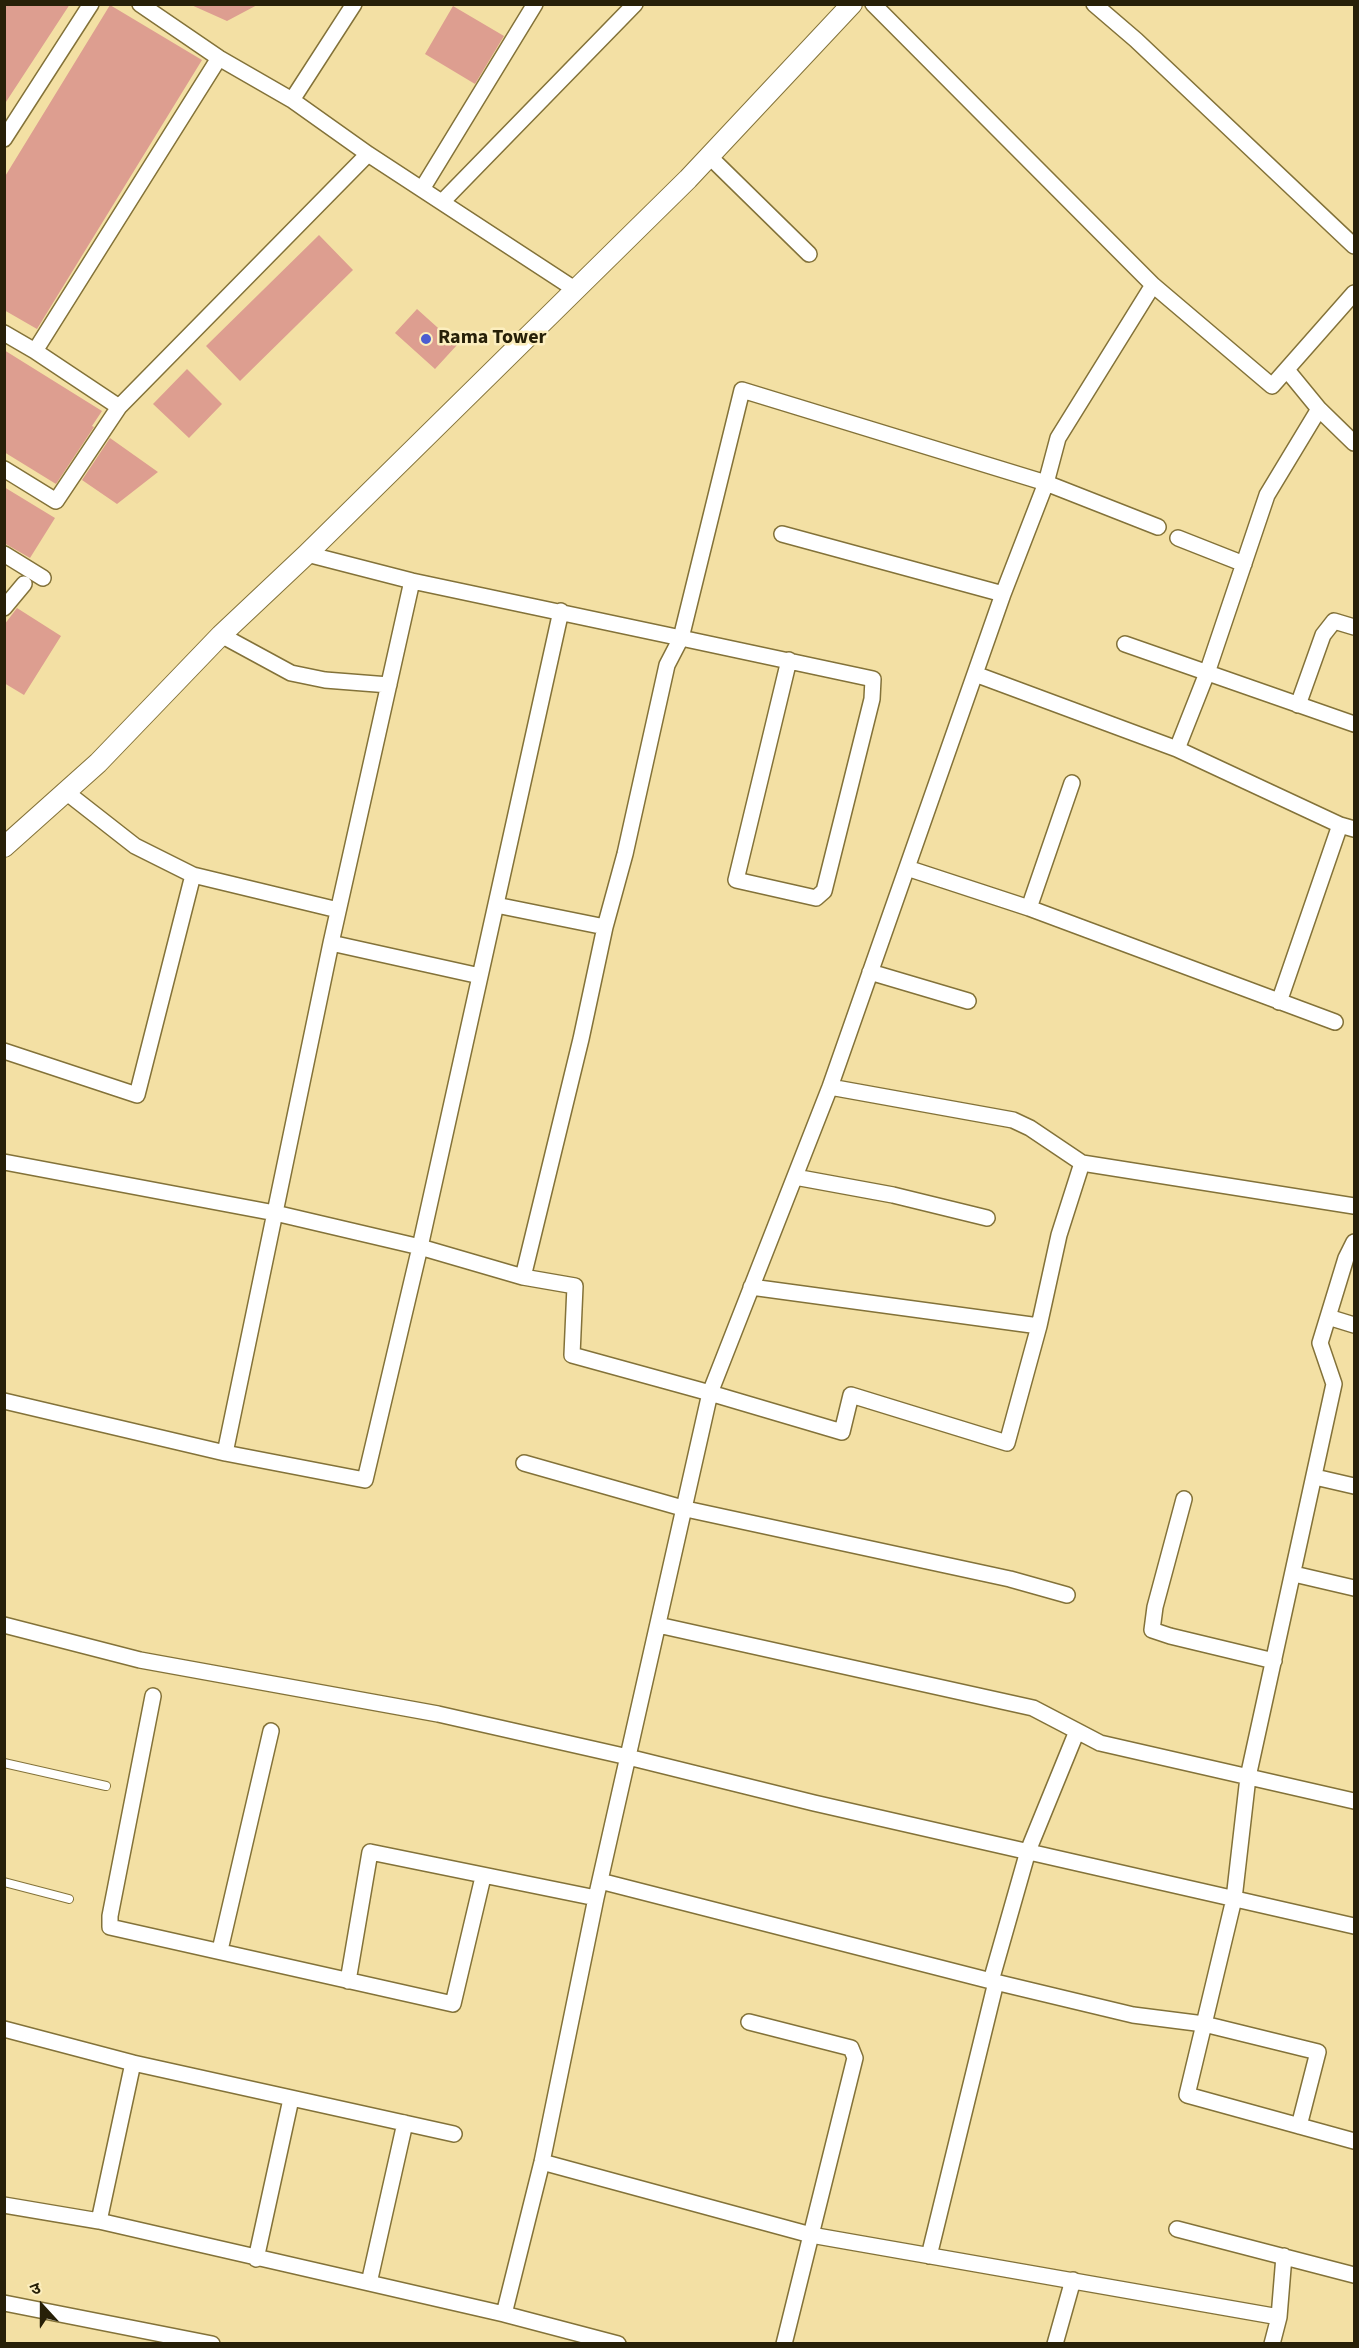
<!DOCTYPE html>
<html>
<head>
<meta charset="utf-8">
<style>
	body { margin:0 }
	#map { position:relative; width:1359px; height:2348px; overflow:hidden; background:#f3e0a4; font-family:"Source Sans 3","Noto Sans Devanagari",sans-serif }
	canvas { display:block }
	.frame { position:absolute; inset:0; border:6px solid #272008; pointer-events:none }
	.north { position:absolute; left:12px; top:2276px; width:60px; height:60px; -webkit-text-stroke:4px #fceebe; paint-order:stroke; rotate:339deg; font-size:16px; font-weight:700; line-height:24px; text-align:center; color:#272008 }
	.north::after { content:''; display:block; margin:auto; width:21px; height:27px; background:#272008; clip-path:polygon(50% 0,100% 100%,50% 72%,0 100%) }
</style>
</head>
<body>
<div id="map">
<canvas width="1359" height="2348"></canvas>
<div class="frame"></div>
<div class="north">उ</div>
</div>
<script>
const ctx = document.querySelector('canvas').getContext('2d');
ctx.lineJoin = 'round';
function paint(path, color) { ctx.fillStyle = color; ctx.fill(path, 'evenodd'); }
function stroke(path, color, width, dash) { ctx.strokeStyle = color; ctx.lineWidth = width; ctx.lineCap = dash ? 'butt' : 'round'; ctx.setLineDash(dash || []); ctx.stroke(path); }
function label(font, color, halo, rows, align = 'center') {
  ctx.font = font + ' "Source Sans 3",sans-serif'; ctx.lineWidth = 5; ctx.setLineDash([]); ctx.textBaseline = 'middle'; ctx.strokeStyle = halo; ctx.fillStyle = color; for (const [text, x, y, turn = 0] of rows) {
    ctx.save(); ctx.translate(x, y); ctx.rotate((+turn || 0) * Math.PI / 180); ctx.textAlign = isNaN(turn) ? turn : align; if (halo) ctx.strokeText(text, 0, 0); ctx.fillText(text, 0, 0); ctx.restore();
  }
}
const building = new Path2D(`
	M4 4H70L4 105Z
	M189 4H259L227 21Z
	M110 5 202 60 37 329 4 310V178Z
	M453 6 504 36 475 84 425 54Z
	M319 235 353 270 240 381 206 346Z
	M417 309 457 345 435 369 395 333Z
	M4 350 102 411 92 426 94 427 56 484 4 452Z
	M187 369 222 404 189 438 153 404Z
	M110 438 158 472 117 504 82 480Z
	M4 487 55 518 30 558 4 543Z
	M17 608 61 636 24 695 4 683V625Z`);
const service = new Path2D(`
	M4 1763 106 1786
	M4 1882 69 1899`);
const minor = new Path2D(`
	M140 4 219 58 292 100 368 154 576 290
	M873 4 1153 285 1058 438 1046 483 1003 594 830 1087 710 1393 842 1432 851 1395 1007 1443 1039 1326 1059 1235 1082 1163 1354 1206
	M1094 4 1136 40 1354 246
	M292 100 354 4
	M4 139 91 4
	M710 157 809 254
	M422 189 535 4
	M442 202 635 4
	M1153 285 1272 386 1354 293
	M4 333 35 351 219 58
	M35 351 119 407 368 154
	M1319 409 1354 443
	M4 469 56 501 119 407
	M782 534 1003 594
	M1178 538 1244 564
	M4 554 43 578
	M307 554 412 581 681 638 742 390 1046 483 1158 527
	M4 608 24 584
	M221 635 291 673 325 680 389 685
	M1125 644 1354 724
	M975 674 1177 749 1207 673 1267 495 1319 409 1287 370
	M1298 705 1323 635 1334 621 1354 627
	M1177 749 1340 825 1354 829
	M66 792 135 846 193 875 338 910
	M907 868 1029 908 1335 1022
	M496 905 605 927
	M1029 908 1072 783
	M331 943 480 976
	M870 972 968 1001
	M1279 1002 1340 825
	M4 1051 137 1095 193 875
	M830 1087 1013 1120 1030 1128 1082 1163
	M4 1162 275 1213 420 1247 523 1277 575 1286 572 1355 710 1393 596 1898 542 2162 504 2314 99 2221 133 2063 4 2029
	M795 1177 893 1195 987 1218
	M1354 1242 1346 1258 1320 1343 1334 1384 1248 1777 1234 1899 1187 2095 1354 2141
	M523 1277 581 1039 605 927 625 854 667 665 681 638 873 679 872 699 824 891 816 898 736 880 789 660
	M751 1287 1039 1326
	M1328 1317 1354 1325
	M4 1401 225 1453 365 1480 420 1247 561 611
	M225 1453 331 943 412 581
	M524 1463 686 1509 1010 1579 1067 1595
	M1315 1477 1354 1486
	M1184 1499 1155 1607 1152 1630 1170 1636 1274 1661
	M1294 1574 1354 1588
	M4 1625 140 1660 438 1714 628 1757 814 1803 1354 1926
	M658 1625 1033 1708 1100 1743 1354 1801
	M153 1696 110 1916V1927L453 2004 483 1877
	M600 1881 991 1981 1133 2015 1204 2024 1318 2052 1299 2126
	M220 1950 271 1731
	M348 1981 370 1852 596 1898
	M991 1981 1028 1851 1077 1731
	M749 2022 851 2048 855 2058 811 2235 1279 2317 1272 2344
	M133 2063 454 2134
	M542 2162 811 2235 784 2344
	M4 2205 99 2221
	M1177 2229 1354 2275
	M929 2256 996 1982
	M256 2259 291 2099
	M369 2283 405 2123
	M4 2303 212 2344
	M504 2314 618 2344
	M1279 2317 1284 2256
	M1055 2344 1073 2280`);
const tertiary = new Path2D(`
	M4 847 98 763 221 635 307 554 688 179 852 4`);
const markers = [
	[426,339,6,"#4c5cd1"]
];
const poiNames = [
	["Rama Tower",438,339]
];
paint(building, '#dd9e90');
stroke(service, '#837239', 10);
stroke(minor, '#837239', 18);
stroke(tertiary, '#837239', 22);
stroke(service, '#fff', 8);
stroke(minor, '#fff', 15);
stroke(tertiary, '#fff', 20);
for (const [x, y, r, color] of markers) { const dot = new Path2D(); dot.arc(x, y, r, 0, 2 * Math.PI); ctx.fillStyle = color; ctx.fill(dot); stroke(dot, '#fceebe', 2); }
label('bold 20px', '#272008', '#fceebe', poiNames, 'left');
</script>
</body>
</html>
